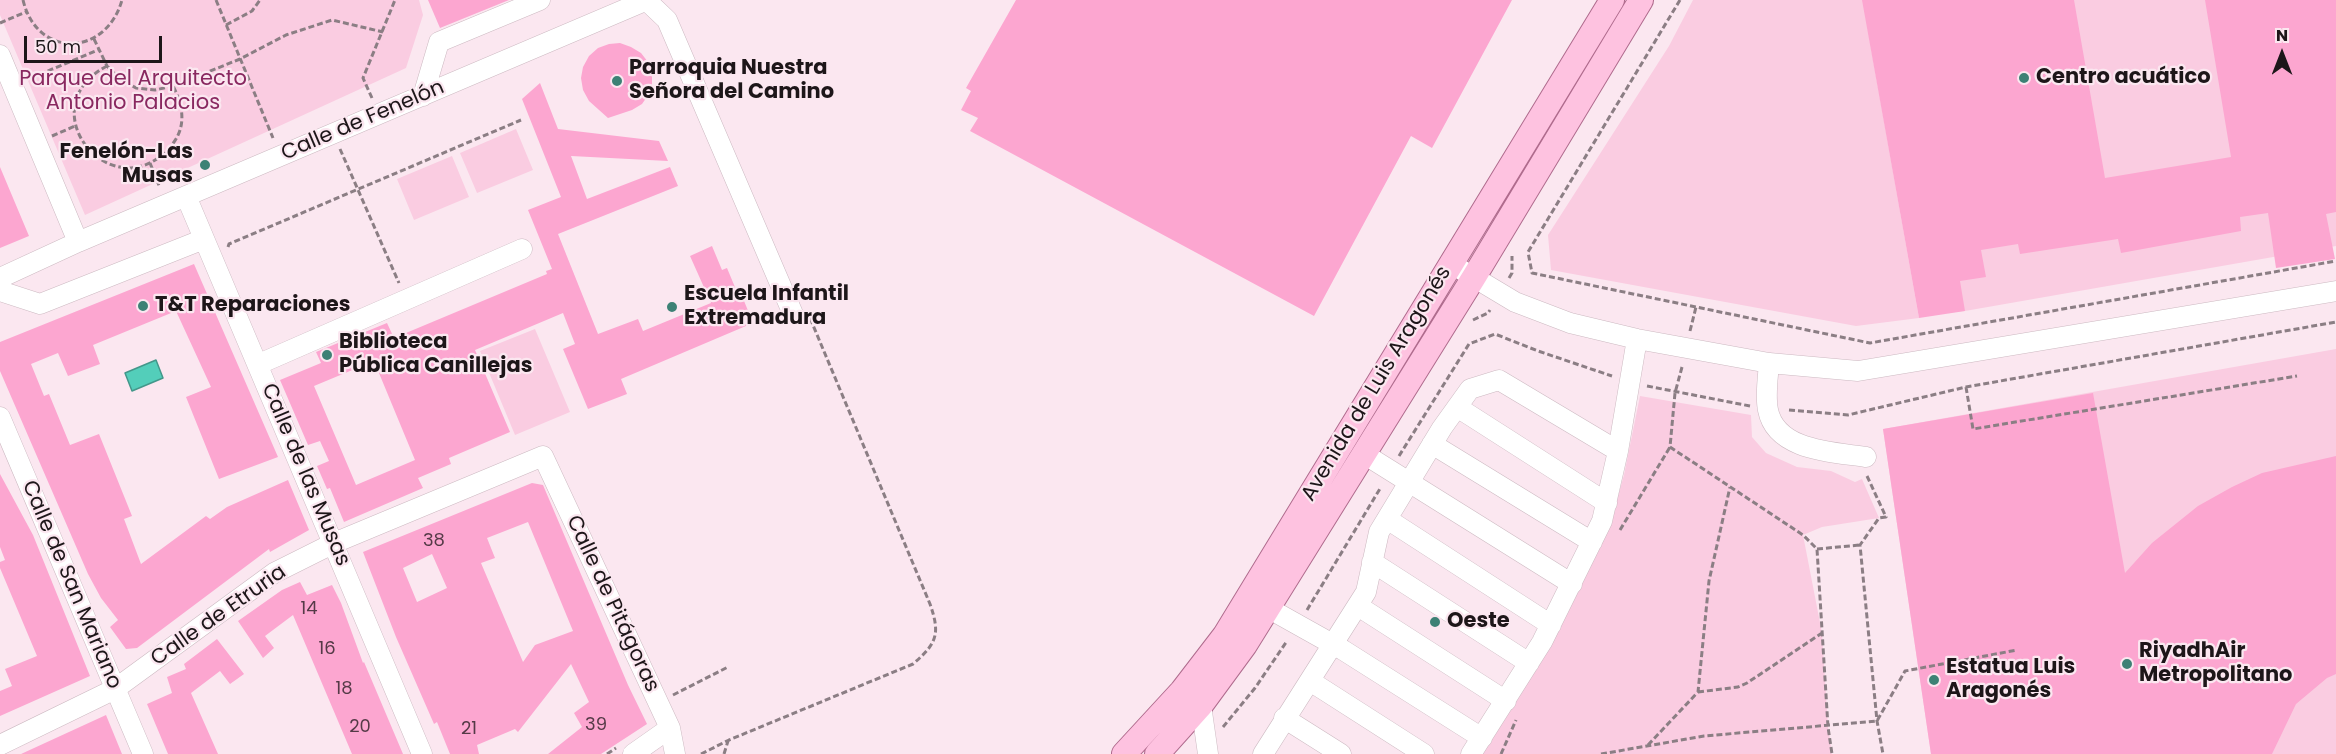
<!DOCTYPE html>
<html>
<head>
<meta charset="utf-8">
<style>
	body { margin:0 }
	#map { position:relative; width:2336px; height:754px; overflow:hidden; background:#fbe7f0; font-family:Poppins,sans-serif }
	canvas { display:block }
	.north { position:absolute; left:2252px; top:24px; width:60px; height:60px; -webkit-text-stroke:4px #fbe7f0; paint-order:stroke; rotate:0deg; font-size:16px; font-weight:700; line-height:24px; text-align:center; color:#1d1619 }
	.north::after { content:''; display:block; margin:auto; width:21px; height:27px; background:#1d1619; clip-path:polygon(50% 0,100% 100%,50% 72%,0 100%) }
	.scale { position:absolute; left:24px; top:36px; width:138px; height:27px; box-sizing:border-box; border:3px solid #1d1619; border-top:0; padding-left:8px; font-size:18px; line-height:21px; white-space:nowrap; color:#1d1619; -webkit-text-stroke:4px #fbe7f0; paint-order:stroke }
</style>
</head>
<body>
<div id="map">
<canvas width="2336" height="754"></canvas>
<div class="north">N</div>
<div class="scale">50 m</div>
</div>
<script>
const ctx = document.querySelector('canvas').getContext('2d');
ctx.lineJoin = 'round';
function paint(path, color) { ctx.fillStyle = color; ctx.fill(path, 'evenodd'); }
function stroke(path, color, width, dash) { ctx.strokeStyle = color; ctx.lineWidth = width; ctx.lineCap = dash ? 'butt' : 'round'; ctx.setLineDash(dash || []); ctx.stroke(path); }
function label(font, color, halo, rows, align = 'center') {
  ctx.font = font + ' Poppins,sans-serif'; ctx.lineWidth = 4.5; ctx.setLineDash([]); ctx.textBaseline = 'middle'; ctx.strokeStyle = halo; ctx.fillStyle = color; for (const [text, x, y, turn = 0] of rows) {
    ctx.save(); ctx.translate(x, y); ctx.rotate((+turn || 0) * Math.PI / 180); ctx.textAlign = isNaN(turn) ? turn : align; if (halo) ctx.strokeText(text, 0, 0); ctx.fillText(text, 0, 0); ctx.restore();
  }
}
const green = new Path2D(`
	M0 0H419L423 15 406 68 85 215 0 15Z
	M1693 0H2336V246L1965 311 1921 314 1866 20 1919 318 1856 326 1551 270 1548 235 1669 46Z
	M516 129 533 170 477 193 460 153Z
	M452 156 469 197 414 220 397 179Z
	M535 329 570 412 515 435 480 351Z
	M2336 349V754H1931L1883 429Z
	M1640 396 1751 415 1752 437 1766 453 1797 467 1831 471 1855 482 1862 479 1879 518 1822 527 1803 535 1822 633 1828 727 1832 754H1481L1613 513 1624 475Z`);
const water = new Path2D(`
	M156 360 163 378 132 391 125 373Z`);
const building = new Path2D(`
	M428 0H509L440 28Z
	M1016 0H1512L1432 148 1411 136 1314 316 970 131 978 118 961 110 971 91 966 88Z
	M1862 0H2074L2105 178 2231 157 2205 0H2336V212L2326 214 2335 259 2276 268 2268 213 2240 217 2241 231 2121 253 2118 239 2020 254 2018 244 1981 250 1986 277 1960 281 1965 311 1919 318Z
	M620 43 631 47 641 53 648 62 652 72V84L649 94 642 104 632 110 608 118 589 101 583 90 581 78 583 67 589 56 598 48 609 44Z
	M540 83 558 129 659 141 668 161 571 156 587 199 670 167 678 186 558 234 598 334 638 319 643 331 711 303 690 256 712 246 722 270 727 268 737 292 740 291 753 323 621 379 627 394 588 409 563 349 575 344 563 313 475 350 510 432 449 458 451 464 418 478 423 488 344 522 330 488 327 489 317 466 329 461 320 441 308 445 280 380 321 363 316 352 387 323 394 338 547 274 546 271 552 269 528 210 561 197 522 99ZM374 361 415 460 356 485 314 386Z
	M0 167 29 236 0 248Z
	M194 264 278 457 219 479 186 397 211 387 176 311 93 345 100 364 68 376 58 353 31 364 44 396 49 394 70 445 99 434 132 516 124 519 141 564 206 516 210 519 227 507 288 480 309 530 270 552 269 549 137 648 126 649 110 627 118 620 101 598 88 574 0 371V342Z
	M2093 393 2125 573 2152 543 2198 506 2232 487 2262 473 2336 456V674L2327 678 2296 704 2272 754H1931L1883 429Z
	M0 474 33 535 90 676 0 716V691L12 686 5 669 37 656 0 568V562L5 560 0 547Z
	M532 483 543 485 628 685 647 724 601 754H548L582 727 574 713 589 702 571 664 518 732 515 729 477 745 479 754H450L437 722 434 724 396 637 363 552ZM528 522 573 631 535 645 523 662 481 563 495 558 487 538ZM432 554 447 588 417 602 403 568Z
	M300 582 307 595 332 585 341 603 363 663 364 662 403 754H352L293 615 265 636 274 648 263 658 238 621 282 590Z
	M217 639 244 674 230 684 220 671 191 693 218 754H168L147 704 172 693 167 677 186 669 184 664Z
	M106 715 122 754H21Z`);
const path = new Path2D(`
	M23 0C37 59 106 57 122 0
	M216 0 273 138
	M1680 0 1528 252 1532 273 1870 343 2336 261
	M0 23 26 12
	M226 25 252 11 260 0
	M94 39 107 66 120 79 136 88 155 90 173 86 240 59 286 35 332 20 383 32
	M107 66C24 110 118 217 174 142 187 124 182 103 173 86
	M31 78 98 50
	M372 98 363 78 395 0
	M52 136 75 126
	M340 149 399 283
	M150 163 160 188
	M228 247 229 244 521 120
	M1509 278 1512 273V256
	M1473 320 1488 313 1490 310
	M1690 331 1696 307
	M1682 367 1675 393 1670 447 1803 535 1817 549 1828 727 1832 754
	M1647 386 1750 406
	M1966 387 1973 429 2297 376
	M1789 410 1848 415 1966 387 2336 322
	M1399 456 1469 344 1495 334 1538 351 1612 376
	M1867 476 1886 517 1879 518 1860 545 1877 721 1883 754
	M1620 530 1670 447
	M1817 549 1860 545
	M1307 610 1381 487
	M1698 692 1738 687 1747 683 1822 633
	M673 695 728 667
	M1223 727 1255 688 1287 641
	M1648 745 1698 692 1709 581 1730 487
	M607 754 616 748
	M701 754 729 740 913 664C936 644 941 635 930 604L810 318
	M724 754 728 741
	M1501 754 1516 720
	M1601 754 1704 736 1877 721 1905 671 2017 650`);
const minor = new Path2D(`
	M646 0 667 20 793 314
	M0 55 78 242
	M423 96 439 42 540 0
	M186 196 422 754
	M1450 263 1515 302 1570 323 1637 339 1769 363 1858 371 2336 291
	M0 278 78 242 647 0
	M0 291 40 304 204 239
	M1769 363C1768 377 1765 396 1768 410 1776 451 1833 452 1866 457
	M259 364 522 249
	M1457 407 1607 503
	M0 417 143 754
	M1432 444 1592 542
	M1364 454 1572 584
	M1387 519 1551 625
	M1372 562 1529 663
	M1358 606 1506 701
	M1268 608 1343 650 1482 738
	M1310 681 1424 754
	M1201 705 1208 754
	M1284 718 1341 754
	M0 745 115 689 274 573 334 543 543 456 670 728 675 754
	M633 754 670 728
	M1263 754 1366 592 1379 532 1442 428 1470 389 1499 380 1618 451
	M1471 754 1542 642 1602 521 1618 451 1637 339`);
const major = new Path2D(`
	M1124 754 1182 691 1225 635 1612 0
	M1157 754 1201 705 1245 645 1474 277 1641 0`);
const markers = [
	[2024,78,6,"#3d8175"],
	[617,81,6,"#3d8175"],
	[205,165,6,"#3d8175"],
	[143,306,6,"#3d8175"],
	[672,307,6,"#3d8175"],
	[327,355,6,"#3d8175"],
	[1435,622,6,"#3d8175"],
	[2127,664,6,"#3d8175"],
	[1934,680,6,"#3d8175"]
];
const numberNames = [
	["38",434,541],
	["14",309,609],
	["16",327,649],
	["18",344,689],
	["39",596,725],
	["20",360,727],
	["21",469,729]
];
const poiNames = [
	["Parroquia Nuestra",629,69],
	["Señora del Camino",629,93],
	["Centro acuático",2036,78],
	["Fenelón-Las",193,153,"right"],
	["Musas",193,177,"right"],
	["Escuela Infantil",684,295],
	["Extremadura",684,319],
	["T&T Reparaciones",155,306],
	["Biblioteca",339,343],
	["Pública Canillejas",339,367],
	["Oeste",1447,622],
	["RiyadhAir",2139,652],
	["Metropolitano",2139,676],
	["Estatua Luis",1946,668],
	["Aragonés",1946,692]
];
const parkNames = [
	["Parque del Arquitecto",133,80],
	["Antonio Palacios",133,104]
];
const streetNames = [
	["Calle de Fenelón",363,121,-23],
	["Avenida de Luis Aragonés",1377,384,-59],
	["Calle de las Musas",305,475,67],
	["Calle de San Mariano",71,585,67],
	["Calle de Pitágoras",612,604,65],
	["Calle de Etruria",219,616,-35]
];
paint(green, '#facce1');
paint(water, '#53ceba');
stroke(water, '#43978a', 1.5);
paint(building, '#fca6d0');
stroke(minor, '#ccb9c1', 21);
stroke(major, '#af6b8d', 26);
stroke(path, '#8b7e84', 3, [6, 3]);
stroke(minor, '#fff', 20);
stroke(major, '#fec2e0', 24);
for (const [x, y, r, color] of markers) { const dot = new Path2D(); dot.arc(x, y, r, 0, 2 * Math.PI); ctx.fillStyle = color; ctx.fill(dot); stroke(dot, '#fbe7f0', 2); }
label('18px', '#553a47', null, numberNames);
label('bold 21px', '#1d1619', '#fbe7f0', poiNames, 'left');
label('21px', '#892860', '#fbe7f0', parkNames);
label('21px', '#1d1619', '#fbe7f0', streetNames);
</script>
</body>
</html>
